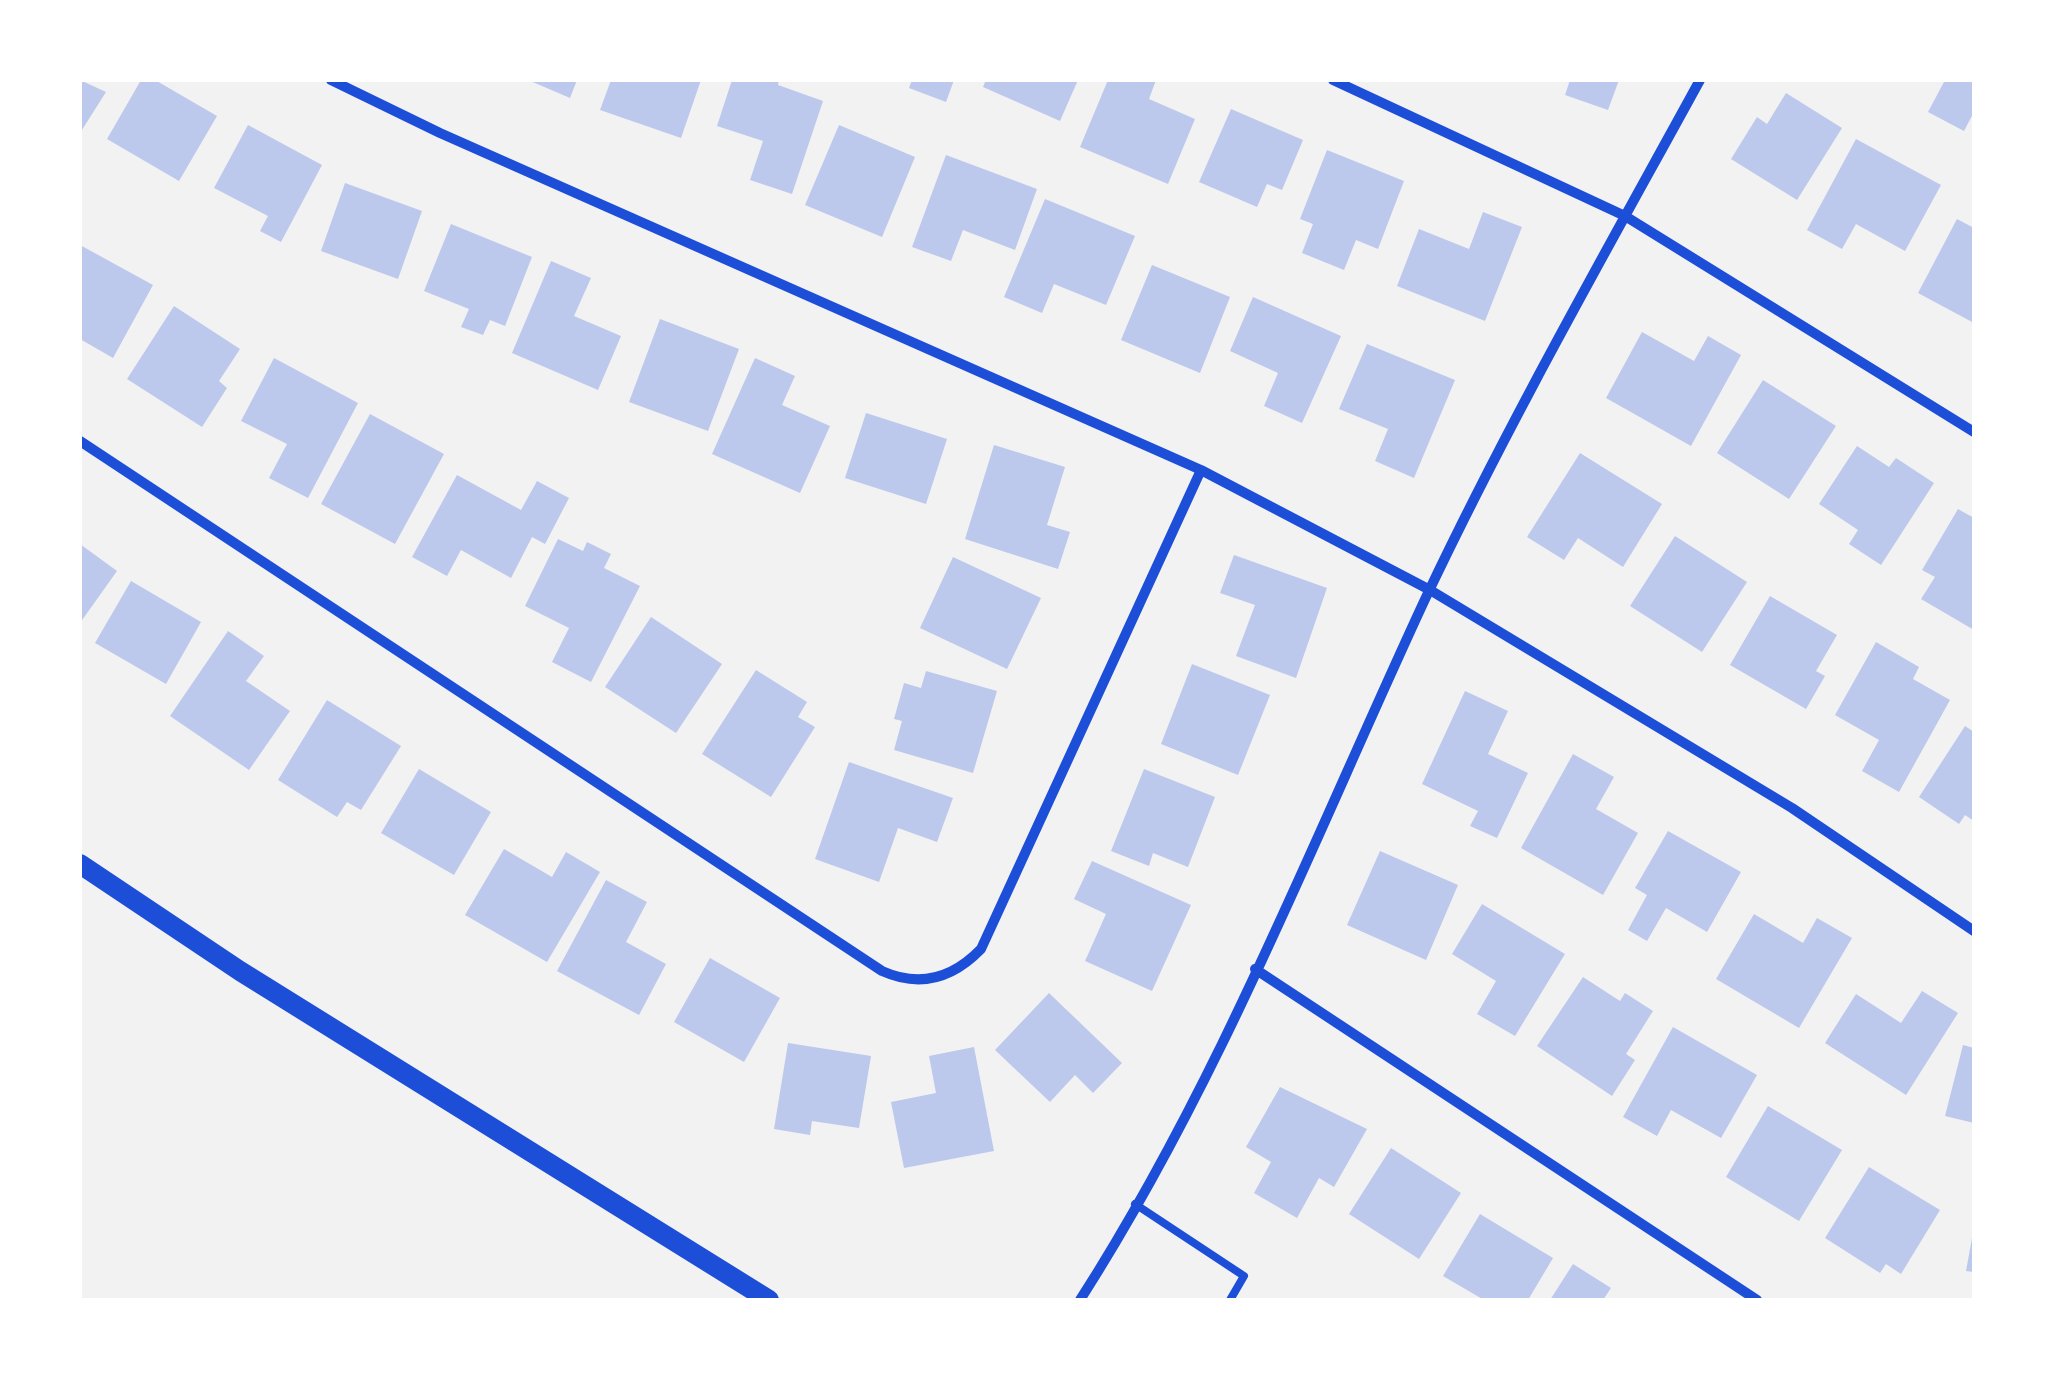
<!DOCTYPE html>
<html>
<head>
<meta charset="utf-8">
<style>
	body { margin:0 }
	#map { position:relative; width:2054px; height:1380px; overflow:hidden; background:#f2f2f2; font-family:"Noto Sans",sans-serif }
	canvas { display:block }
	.frame { position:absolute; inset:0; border:82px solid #fff; pointer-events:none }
</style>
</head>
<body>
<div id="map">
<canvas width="2054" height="1380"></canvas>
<div class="frame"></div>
</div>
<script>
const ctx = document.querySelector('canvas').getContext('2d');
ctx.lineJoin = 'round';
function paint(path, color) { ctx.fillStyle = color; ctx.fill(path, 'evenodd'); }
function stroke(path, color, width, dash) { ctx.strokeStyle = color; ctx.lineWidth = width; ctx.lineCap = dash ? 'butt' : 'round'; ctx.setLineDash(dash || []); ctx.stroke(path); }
const building = new Path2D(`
	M80 80 106 92 80 133Z
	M141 80H155L217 116 179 181 107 139Z
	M528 80H577L570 98Z
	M611 80H701L681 138 600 110Z
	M732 80H779L778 85 823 101 792 194 750 180 763 141 717 126Z
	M912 80H954L946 102 909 88Z
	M986 80H1078L1060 121 983 87Z
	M1108 80H1156L1149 99 1195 119 1168 184 1080 147Z
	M1570 80H1619L1608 110 1565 95Z
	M1945 80H1974V112L1964 131 1928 112Z
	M1786 93 1842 128 1797 200 1731 159 1757 117 1767 124Z
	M1231 109 1303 140 1282 190 1267 184 1257 207 1199 182Z
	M248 125 322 165 281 242 260 231 268 216 214 188Z
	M839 125 915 157 882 237 805 205Z
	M1856 139 1941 185 1905 251 1856 224 1842 249 1807 230Z
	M1327 150 1404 181 1378 249 1356 240 1344 270 1302 253 1313 224 1300 219Z
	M946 155 1037 189 1015 250 963 230 951 261 912 247Z
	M345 183 422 211 398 279 321 251Z
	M1045 199 1135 236 1106 305 1054 284 1042 313 1004 297Z
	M1483 212 1522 227 1485 321 1397 286 1419 229 1469 249Z
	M1957 219 1974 228V323L1918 293Z
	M451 224 532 257 505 326 490 320 483 335 461 327 469 309 424 291Z
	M80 245 153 285 113 358 80 339Z
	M551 261 591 278 574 316 621 336 598 390 512 353Z
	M1152 265 1230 297 1200 373 1121 340Z
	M1253 297 1341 336 1302 423 1264 406 1278 373 1230 351Z
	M174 306 240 349 219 381 227 388 202 427 127 379Z
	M660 319 739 349 708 431 629 402Z
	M1642 332 1694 361 1708 336 1741 355 1691 446 1606 398Z
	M1367 344 1455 380 1414 478 1375 461 1388 429 1339 409Z
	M274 358 358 403 308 498 269 478 287 444 241 421Z
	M755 358 795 376 782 405 830 426 800 493 712 454Z
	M1763 380 1836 426 1789 499 1717 453Z
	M866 413 947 439 926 504 845 478Z
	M370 414 444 454 395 544 321 504Z
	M994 445 1065 467 1047 525 1070 532 1058 569 965 539Z
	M1857 446 1889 467 1896 458 1934 483 1881 565 1849 544 1858 530 1819 504Z
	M1580 453 1662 504 1623 567 1578 538 1564 560 1527 537Z
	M457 475 521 510 537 481 569 498 545 544 532 537 511 578 461 550 447 576 412 557Z
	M1958 509 1974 518V630L1921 599 1935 577 1922 570Z
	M1675 536 1747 582 1702 652 1630 606Z
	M558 539 583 551 587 542 611 554 604 568 640 586 591 682 552 662 569 628 525 606Z
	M80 544 117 571 80 623Z
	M1234 555 1327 588 1296 678 1236 656 1255 605 1220 593Z
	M953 557 1041 598 1007 669 920 628Z
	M131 581 201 622 166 684 95 643Z
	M1770 596 1837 635 1816 671 1825 676 1806 709 1730 665Z
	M651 617 722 664 676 733 605 687Z
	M228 631 264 656 246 681 290 711 249 770 170 716Z
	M1876 642 1919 667 1913 679 1950 700 1899 792 1862 771 1879 740 1835 715Z
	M1192 664 1270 695 1238 775 1161 744Z
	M756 670 807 702 798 717 815 727 771 797 702 754Z
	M926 671 997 691 973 773 894 750 902 721 894 719 904 683 921 688Z
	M1465 691 1508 711 1488 754 1528 773 1497 838 1470 826 1478 811 1422 784Z
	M327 700 401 746 361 810 347 802 337 817 278 780Z
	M1965 726 1974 732V821L1965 815 1959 824 1919 797Z
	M1573 754 1614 777 1596 809 1638 833 1603 895 1521 848Z
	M849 762 953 798 937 842 898 828 879 882 815 859Z
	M419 769 491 812 454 875 381 833Z
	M1144 769 1215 797 1188 867 1153 853 1149 866 1111 851Z
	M1668 831 1741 872 1707 932 1666 908 1647 941 1628 930 1647 895 1635 888Z
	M504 849 552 877 566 852 600 872 547 962 465 915Z
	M1380 851 1458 885 1426 960 1347 925Z
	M1092 861 1191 905 1152 991 1085 961 1106 914 1074 899Z
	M606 880 647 902 626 942 666 964 639 1015 557 971Z
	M1482 904 1565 954 1515 1036 1477 1014 1496 981 1452 954Z
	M1754 914 1803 943 1817 918 1852 938 1799 1028 1716 979Z
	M710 958 780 998 744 1062 674 1022Z
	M1583 977 1620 1001 1625 993 1653 1011 1626 1054 1635 1060 1612 1096 1537 1046Z
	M1922 991 1958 1013 1906 1095 1825 1043 1856 994 1901 1023Z
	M1049 993 1122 1063 1093 1093 1075 1075 1050 1102 995 1050Z
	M1673 1027 1757 1075 1721 1138 1671 1110 1657 1136 1623 1117Z
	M788 1043 871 1056 859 1128 812 1121 810 1135 774 1129Z
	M1963 1045 1974 1048V1123L1945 1116Z
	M974 1047 994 1151 904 1168 891 1102 936 1093 929 1056Z
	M1280 1087 1367 1129 1334 1187 1319 1178 1297 1218 1254 1193 1271 1162 1246 1147Z
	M1768 1106 1842 1150 1799 1221 1726 1177Z
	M1391 1148 1461 1193 1419 1259 1349 1214Z
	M1869 1167 1940 1210 1901 1274 1886 1264 1880 1273 1825 1238Z
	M1480 1214 1553 1258 1528 1300H1484L1443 1276Z
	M1972 1238H1974V1272L1966 1271Z
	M1573 1264 1611 1288 1603 1300H1550Z`);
const service = new Path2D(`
	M1135 1204 1244 1276 1230 1300`);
const minor = new Path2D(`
	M331 80 440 133 1201 470 1430 590 1792 808 1974 931
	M1333 80 1625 216 1974 432
	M80 441 882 971C920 988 953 978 981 949L1201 470
	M1255 969 1757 1300
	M1080 1300C1221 1080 1317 831 1427 595 1509 422 1608 248 1700 80`);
const secondary = new Path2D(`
	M80 864 240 971 769 1300`);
paint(building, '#bdc9ec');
stroke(service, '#1d4ed8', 8);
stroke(minor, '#1d4ed8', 10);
stroke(secondary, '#1d4ed8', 20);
</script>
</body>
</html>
